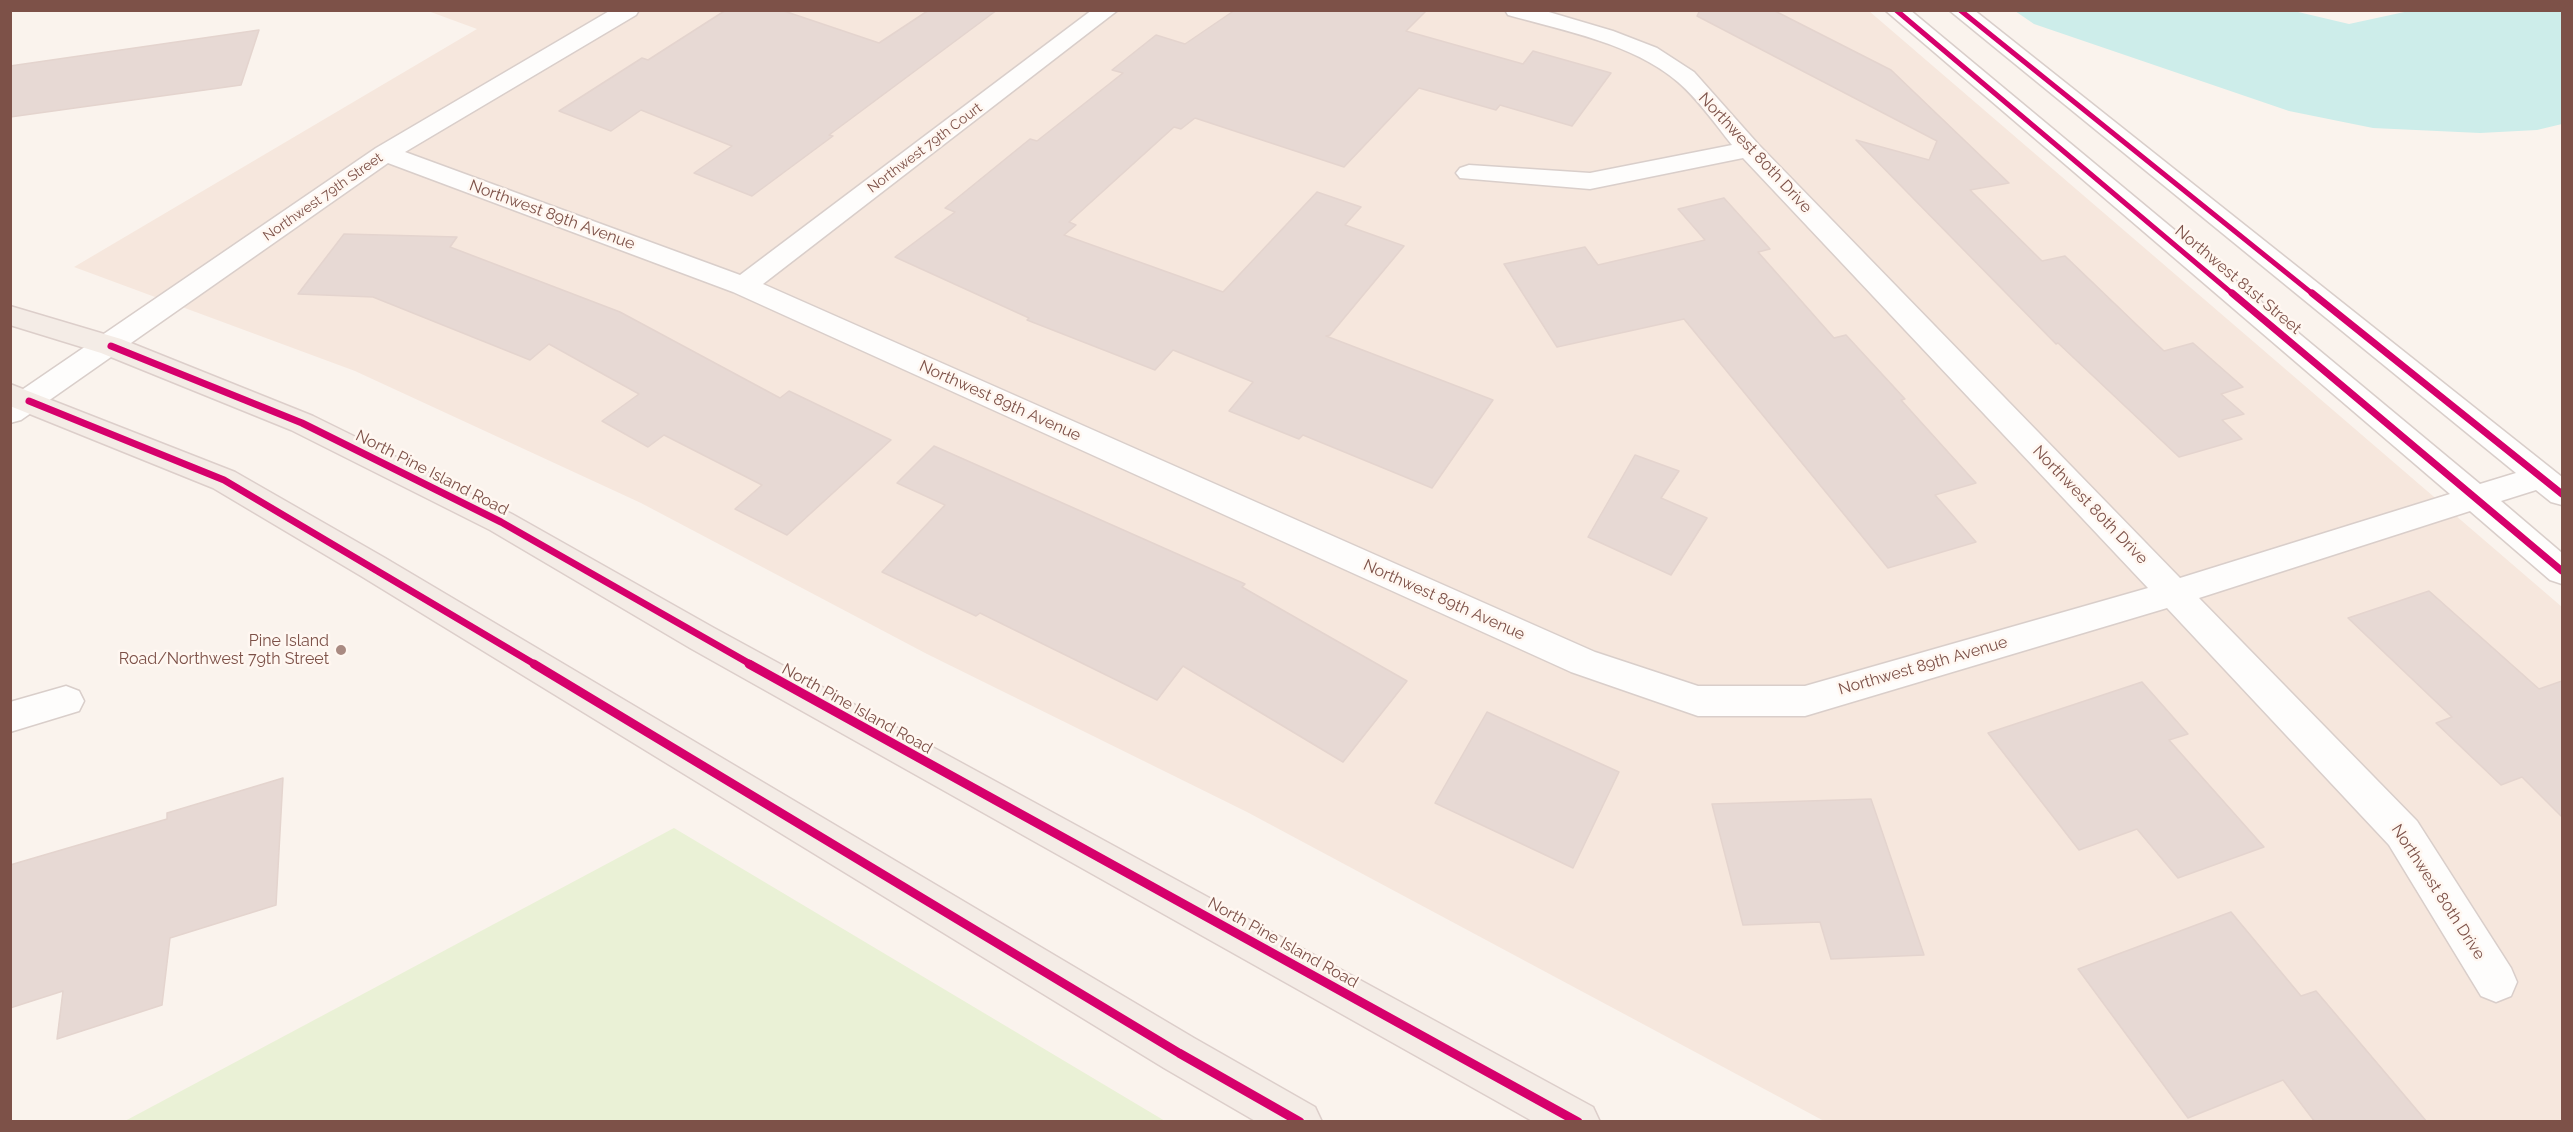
<!DOCTYPE html>
<html>
<head>
<meta charset="utf-8">
<style>
	body { margin:0 }
	#map { position:relative; width:2573px; height:1132px; overflow:hidden; background:#faf3ed; font-family:Raleway,sans-serif }
	canvas { display:block }
	.frame { position:absolute; inset:0; border:12px solid #7d5148; pointer-events:none }
</style>
</head>
<body>
<div id="map">
<canvas width="2573" height="1132"></canvas>
<div class="frame"></div>
</div>
<script>
const ctx = document.querySelector('canvas').getContext('2d');
ctx.lineJoin = 'round';
function paint(path, color) { ctx.fillStyle = color; ctx.fill(path, 'evenodd'); }
function stroke(path, color, width, dash) { ctx.strokeStyle = color; ctx.lineWidth = width; ctx.lineCap = dash ? 'butt' : 'round'; ctx.setLineDash(dash || []); ctx.stroke(path); }
function label(font, color, halo, rows, align = 'center') {
  ctx.font = font + ' Raleway,sans-serif'; ctx.lineWidth = 5; ctx.setLineDash([]); ctx.textBaseline = 'middle'; ctx.strokeStyle = halo; ctx.fillStyle = color; for (const [text, x, y, turn = 0] of rows) {
    ctx.save(); ctx.translate(x, y); ctx.rotate((+turn || 0) * Math.PI / 180); ctx.textAlign = isNaN(turn) ? turn : align; if (halo) ctx.strokeText(text, 0, 0); ctx.fillText(text, 0, 0); ctx.restore();
  }
}
const residential = new Path2D(`
	M428 11H1869L2562 607V1121H1824L1247 812 927 654 641 503 355 371 74 267 477 29Z`);
const green = new Path2D(`
	M674 828 1165 1121H125Z`);
const water = new Path2D(`
	M2294 11 2349 24 2409 11H2562V124L2537 130 2480 133 2373 128 2289 111 2034 24 2015 11Z`);
const building = new Path2D(`
	M726 10H781L879 43 929 10H997L829 135 833 136 752 196 694 173 732 146 641 110 611 131 559 111 642 58 648 60Z
	M1235 10H1427L1406 31 1523 64 1533 51 1611 73 1572 126 1500 105 1496 110 1419 88 1344 167 1195 118 1181 129 1174 127 1069 222 1076 225 1064 235 1223 292 1317 192 1361 207 1345 225 1404 246 1330 335 1326 336 1493 400 1432 488 1303 435 1299 439 1229 411 1253 382 1173 350 1155 370 1027 320 1029 318 895 257 955 212 945 208 1030 139 1037 141 1123 73 1112 70 1156 35 1185 44Z
	M1700 10H1773L1891 70 2009 183 1970 190 2042 261 2065 256 2164 351 2193 343 2243 387 2221 394 2244 414 2222 420 2242 439 2179 457 2058 343 2056 344 1856 140 1929 160 1937 141 1697 16Z
	M259 30 241 85 10 117V66Z
	M1724 198 1770 249 1758 252 1834 338 1846 335 1905 399 1901 400 1976 483 1935 495 1976 542 1888 568 1684 319 1557 347 1504 264 1585 247 1598 265 1705 240 1678 209Z
	M344 234 457 237 450 247 620 312 780 398 789 391 891 440 787 535 735 509 762 485 664 435 648 447 602 421 639 394 549 344 530 360 373 297 298 294Z
	M934 446 1245 584 1242 587 1407 681 1343 762 1183 666 1157 700 980 613 976 616 882 572 945 505 897 483Z
	M1635 455 1679 471 1661 498 1707 518 1671 575 1588 537Z
	M2429 591 2539 689 2562 681V817L2522 777 2501 785 2436 723 2452 717 2348 618Z
	M2142 682 2188 734 2169 740 2264 847 2178 878 2137 829 2079 850 1988 733Z
	M1487 712 1619 772 1573 868 1435 803Z
	M283 778 276 905 170 938 162 1005 57 1039 63 991 10 1008V865L167 819V813Z
	M1871 799 1924 955 1831 959 1820 922 1743 925 1712 804Z
	M2231 912 2301 996 2316 991 2427 1122H2315L2283 1080 2188 1118 2078 969Z`);
const minor = new Path2D(`
	M611 10H639L636 15 405 152 740 275 1092 10H1118L763 284 1595 652 1698 686H1805L2148 588 1743 158 1590 189 1460 178 1456 173 1460 168 1469 165 1590 173 1732 145C1715 124 1699 100 1678 82 1632 43 1565 31 1508 15L1505 10H1542L1613 31 1657 48 1694 72 1758 144 2180 578 2450 494 1885 10H1910L2480 484 2516 473 1949 10H1974L2562 477V505L2551 502 2536 490 2501 501 2562 553V584L2550 580 2470 511 2199 598 2417 821 2511 968 2517 982 2511 996 2496 1002 2481 996 2389 845 2167 608 1805 716H1698L1571 672 733 292 388 163 21 420 10 423V398L376 148Z
	M66 686 79 691 84 701 79 711 10 732V702Z`);
const major = new Path2D(`
	M10 306 121 339 313 416 512 514 714 628 1593 1107 1600 1122H1534L690 648 490 530 291 430 101 353 10 325Z
	M10 384 235 472 385 558 1194 1038 1315 1107 1322 1122H1257L1164 1068 361 576 213 488 10 406Z`);
const cyclewayFar2 = new Path2D(`
	M1896 10 2234 295
	M1960 10 2314 295`);
const cyclewayFar1 = new Path2D(`
	M2232 293 2562 571
	M2312 293 2562 494
	M111 346 302 423 501 522 752 665
	M29 401 224 480 536 665`);
const cycleway = new Path2D(`
	M534 664 1179 1053 1300 1122
	M749 664 1578 1122`);
const markers = [
	[341,650,6,"#a98a82"]
];
const farStreetnames = [
	["Northwest 79th Court",925,148,-37],
	["Northwest 79th Street",323,197,-35]
];
const streetNames = [
	["Northwest 80th Drive",1755,153,47],
	["Northwest 89th Avenue",552,215,20],
	["Northwest 81st Street",2238,280,40],
	["Northwest 89th Avenue",1000,401,24],
	["North Pine Island Road",432,473,27],
	["Northwest 80th Drive",2090,505,46],
	["Northwest 89th Avenue",1444,600,24],
	["Northwest 89th Avenue",1923,666,-16],
	["North Pine Island Road",857,709,29],
	["Northwest 80th Drive",2438,892,57],
	["North Pine Island Road",1283,943,29]
];
const poiNames = [
	["Pine Island",329,641],
	["Road/Northwest 79th Street",329,659]
];
paint(residential, '#f6e7dd');
paint(green, '#eaf1d6');
paint(water, '#cdedea');
paint(building, '#e7d9d4');
stroke(building, '#e4d4ce', 1.5);
stroke(minor, '#d9ceca', 3);
stroke(major, '#dcceca', 3);
paint(minor, '#fefdfc');
paint(major, '#f4ece6');
stroke(cyclewayFar2, '#d6006c', 5);
stroke(cyclewayFar1, '#d6006c', 7);
stroke(cycleway, '#d6006c', 9);
for (const [x, y, r, color] of markers) { const dot = new Path2D(); dot.arc(x, y, r, 0, 2 * Math.PI); ctx.fillStyle = color; ctx.fill(dot); stroke(dot, '#fff7f1', 2); }
label('14px', '#7d5148', '#fff7f1', farStreetnames);
label('16px', '#7d5148', '#fff7f1', streetNames);
label('16px', '#7d5148', '#fff7f1', poiNames, 'right');
</script>
</body>
</html>
